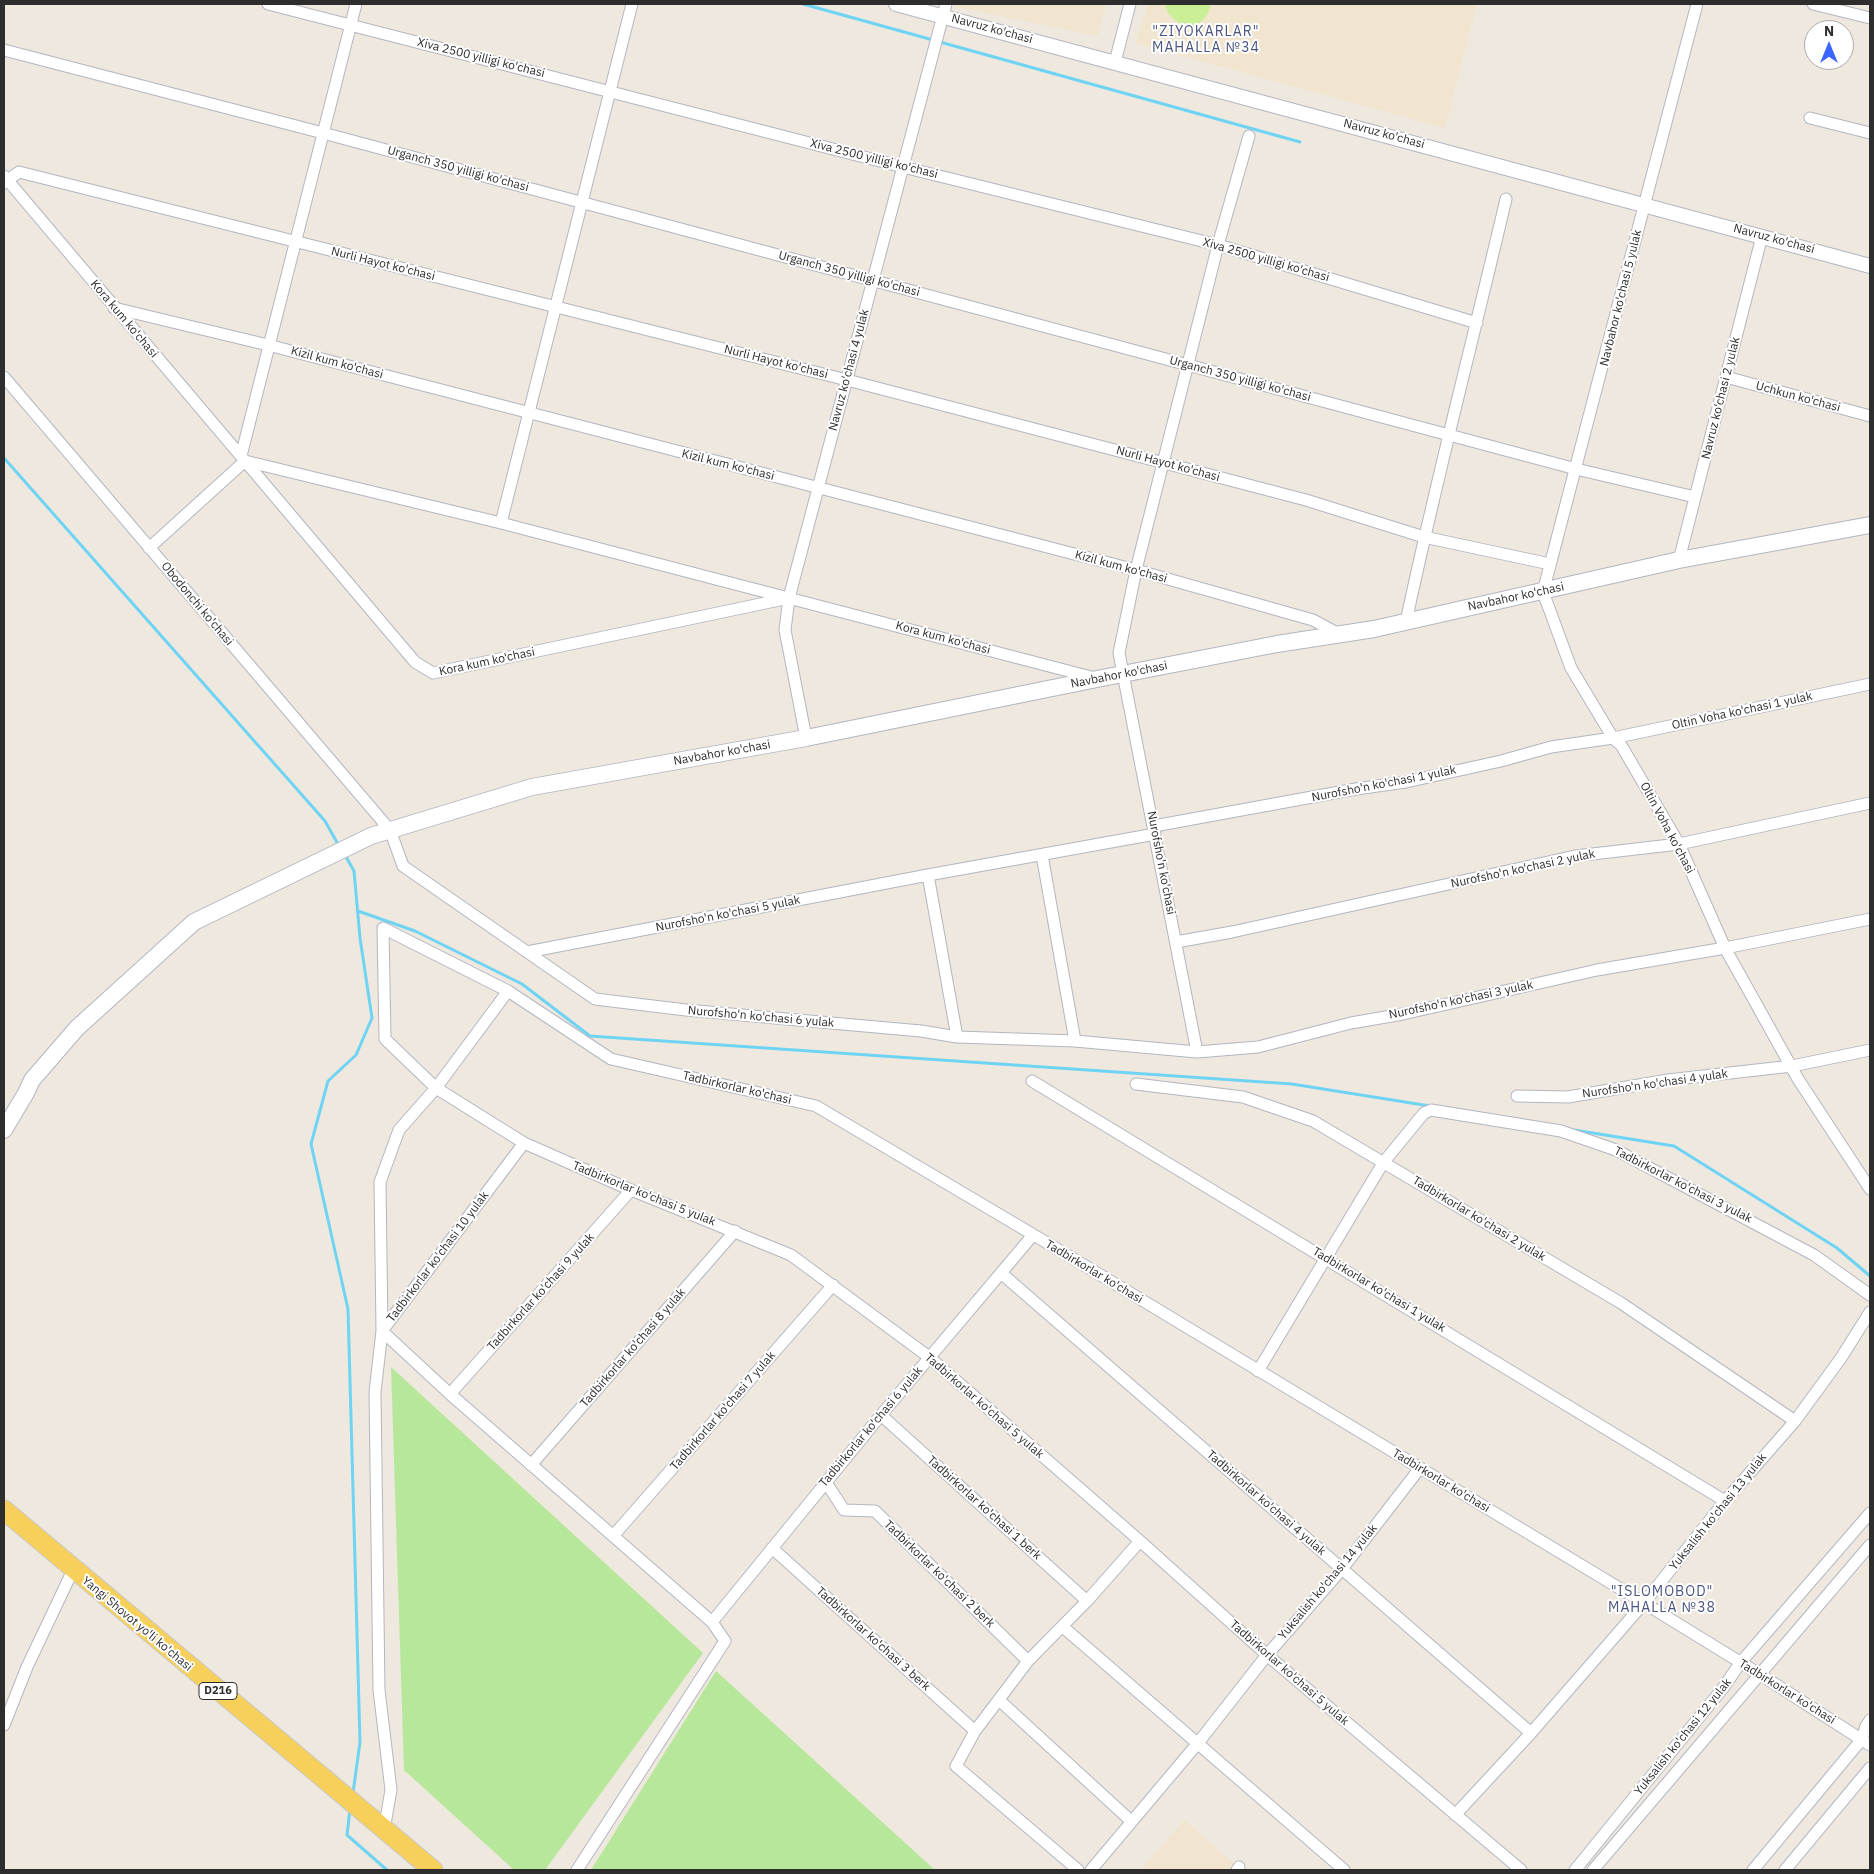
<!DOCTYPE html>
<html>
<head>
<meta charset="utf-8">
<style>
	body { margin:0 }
	#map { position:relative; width:1874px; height:1874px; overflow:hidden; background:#efe8df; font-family:"IBM Plex Sans",sans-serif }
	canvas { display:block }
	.frame { position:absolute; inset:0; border:5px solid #2d2d2d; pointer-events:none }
	.north { position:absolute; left:1804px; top:20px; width:50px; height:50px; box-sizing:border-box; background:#fff; border:1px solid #ababab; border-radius:50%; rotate:0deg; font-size:14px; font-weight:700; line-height:20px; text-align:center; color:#2d2d2d }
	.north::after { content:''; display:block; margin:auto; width:18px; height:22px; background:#3c65ff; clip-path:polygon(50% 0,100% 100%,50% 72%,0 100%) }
</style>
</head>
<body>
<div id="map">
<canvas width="1874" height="1874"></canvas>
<div class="frame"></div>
<div class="north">N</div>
</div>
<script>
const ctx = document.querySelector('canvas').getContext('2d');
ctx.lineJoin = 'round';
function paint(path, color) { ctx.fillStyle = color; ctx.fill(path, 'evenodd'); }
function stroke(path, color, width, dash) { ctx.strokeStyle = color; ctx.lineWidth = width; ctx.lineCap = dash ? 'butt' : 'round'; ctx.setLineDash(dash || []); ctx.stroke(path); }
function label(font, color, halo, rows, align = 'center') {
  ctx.font = font + ' "IBM Plex Sans",sans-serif'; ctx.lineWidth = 4; ctx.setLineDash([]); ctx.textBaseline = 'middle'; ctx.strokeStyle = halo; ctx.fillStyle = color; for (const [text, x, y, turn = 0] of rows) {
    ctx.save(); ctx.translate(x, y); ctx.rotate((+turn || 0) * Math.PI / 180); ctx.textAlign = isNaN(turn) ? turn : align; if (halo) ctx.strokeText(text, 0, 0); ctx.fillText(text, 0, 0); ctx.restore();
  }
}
const education = new Path2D(`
	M956 4H1107L1098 36 955 7Z
	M1148 4H1477L1445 128 1135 43Z
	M1184 1820 1235 1864 1230 1870H1141Z`);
const green = new Path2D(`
	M391 1367 703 1653 545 1870H514L404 1770Z
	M716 1671 935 1870H591Z`);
const pitch = new Path2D(`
	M1165 4H1211C1210 7 1209 12 1207 15 1195 35 1168 23 1165 4Z`);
const stream = new Path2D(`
	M803 4 933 40
	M940 42 1300 142
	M4 458 325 821 339 846
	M345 855 354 871 360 938 372 1018 356 1055 328 1081 311 1144 348 1309 360 1742 353 1793
	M358 911 415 931 522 984 590 1036 1292 1084 1430 1106
	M1574 1130 1674 1146 1837 1248 1870 1276
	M350 1809 347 1835 387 1870`);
const minor = new Path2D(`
	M268 4 903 167 1218 245 1477 323
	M1697 4 1543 592 1571 668 1613 738 1621 745 1679 844 1725 948 1798 1079 1870 1189
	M1813 4 1870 18
	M4 50 323 133 1449 435 1576 469 1695 497
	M1115 62 1130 4
	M1810 118 1870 133
	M4 176 415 662 433 673 789 598
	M4 183 19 172 847 380 1306 500 1424 537 1550 564
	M114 308 268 345 1136 570 1313 620 1339 634
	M4 377 390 830 403 866 595 999 686 1010 921 1031 957 1037 1075 1041 1197 1052 1258 1047 1351 1023 1403 1014 1597 970 1725 948 1870 919
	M1726 377 1870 416
	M241 456 356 4
	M501 523 632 4
	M149 548 245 461 501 523 1095 678
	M1679 560 1762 236
	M1406 622C1436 480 1473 340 1506 199
	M806 738 785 630 789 598 946 4
	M1154 826 1356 789 1406 782 1501 761 1551 747 1613 738 1870 684
	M1042 855 1075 1041
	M928 875 957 1037
	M1176 942 1232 932 1575 856 1679 844 1870 803
	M527 952 928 875 1155 834
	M508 991 436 1088 399 1130 380 1182 382 1331 524 1143
	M1197 1052 1119 653 1136 570 1218 245 1249 136
	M1032 1081 1725 1501
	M1136 1084 1243 1097 1313 1121 1621 1303 1795 1421
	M1517 1096 1568 1097 1668 1080 1792 1066 1870 1050
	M1001 1273 1531 1733
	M382 1331 450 1394 712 1622 725 1641 577 1870
	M382 1331 375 1392 379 1690 391 1790 384 1830
	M1258 1371 1383 1163 1424 1113 1431 1110 1561 1131 1616 1150 1814 1255 1870 1295
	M450 1394 631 1190
	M881 1415 1087 1601
	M531 1465 735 1231
	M825 1481 844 1510 875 1511 1028 1661
	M613 1536 833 1285
	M772 1548 975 1731
	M712 1622 881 1415 1033 1235
	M1063 1627 1344 1870
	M999 1700 1131 1821
	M4 1725 27 1667 73 1570
	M1455 1815 1531 1733 1644 1603 1725 1501 1795 1421 1841 1358 1870 1312
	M1078 1870 956 1766 975 1731 1028 1661 1087 1601 1140 1541
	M1091 1870 1198 1743 1267 1655 1342 1569 1420 1468
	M1237 1870 1239 1867
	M1521 1870 1267 1655 1140 1541 929 1357 791 1255 631 1190 524 1143 436 1088 385 1039 383 928 508 991 611 1059 816 1106 1054 1247 1644 1603 1761 1675 1870 1745
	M1575 1870 1723 1688 1741 1662 1870 1513
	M1593 1870 1870 1545
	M1753 1870 1862 1739 1866 1726 1870 1720
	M1785 1870 1870 1768`);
const tertiary = new Path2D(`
	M896 4 1870 266`);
const secondary = new Path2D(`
	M4 1130 26 1093 32 1080 77 1028 194 922 371 836 532 787 806 738 1097 679 1277 644 1374 629 1679 560 1870 525`);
const primary = new Path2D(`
	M4 1510 433 1870`);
const shields = [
	[218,1691,38]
];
const shieldNames = [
	["D216",218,1691]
];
const streetNames = [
	["Navruz ko'chasi",992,29,15],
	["Xiva 2500 yilligi ko'chasi",481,58,14],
	["Navruz ko'chasi",1384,134,15],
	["Xiva 2500 yilligi ko'chasi",874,159,14],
	["Urganch 350 yilligi ko'chasi",458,169,15],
	["Navruz ko'chasi",1774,239,15],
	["Xiva 2500 yilligi ko'chasi",1266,260,16],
	["Nurli Hayot ko'chasi",383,264,14],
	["Urganch 350 yilligi ko'chasi",849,274,15],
	["Navbahor ko'chasi 5 yulak",1621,298,-76],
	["Kora kum ko'chasi",124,319,50],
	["Nurli Hayot ko'chasi",776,362,14],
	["Kizil kum ko'chasi",337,363,15],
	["Navruz ko'chasi 4 yulak",849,370,-75],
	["Urganch 350 yilligi ko'chasi",1240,379,15],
	["Uchkun ko'chasi",1798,397,15],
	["Navruz ko'chasi 2 yulak",1721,398,-76],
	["Nurli Hayot ko'chasi",1168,464,15],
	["Kizil kum ko'chasi",728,465,14],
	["Kizil kum ko'chasi",1121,567,15],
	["Navbahor ko'chasi",1516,597,-12],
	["Obodonchi ko'chasi",197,604,50],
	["Kora kum ko'chasi",943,638,15],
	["Kora kum ko'chasi",487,662,-12],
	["Navbahor ko'chasi",1119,675,-11],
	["Oltin Voha ko'chasi 1 yulak",1742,711,-12],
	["Navbahor ko'chasi",722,753,-10],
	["Nurofsho'n ko'chasi 1 yulak",1384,784,-11],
	["Oltin Voha ko'chasi",1667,828,62],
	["Nurofsho'n ko'chasi",1161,863,79],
	["Nurofsho'n ko'chasi 2 yulak",1523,869,-12],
	["Nurofsho'n ko'chasi 5 yulak",728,914,-11],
	["Nurofsho'n ko'chasi 3 yulak",1461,1000,-12],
	["Nurofsho'n ko'chasi 6 yulak",761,1017,5],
	["Nurofsho'n ko'chasi 4 yulak",1655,1084,-8],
	["Tadbirkorlar ko'chasi",737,1088,13],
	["Tadbirkorlar ko'chasi 3 yulak",1683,1185,27],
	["Tadbirkorlar ko'chasi 5 yulak",644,1194,22],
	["Tadbirkorlar ko'chasi 2 yulak",1479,1219,31],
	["Tadbirkorlar ko'chasi 10 yulak",438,1257,-53],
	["Tadbirkorlar ko'chasi",1094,1272,31],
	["Tadbirkorlar ko'chasi 1 yulak",1379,1290,31],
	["Tadbirkorlar ko'chasi 9 yulak",541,1292,-48],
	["Tadbirkorlar ko'chasi 8 yulak",633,1348,-49],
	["Tadbirkorlar ko'chasi 5 yulak",984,1406,41],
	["Tadbirkorlar ko'chasi 7 yulak",723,1411,-49],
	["Tadbirkorlar ko'chasi 6 yulak",871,1427,-50],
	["Tadbirkorlar ko'chasi",1441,1481,31],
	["Tadbirkorlar ko'chasi 4 yulak",1266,1503,41],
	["Tadbirkorlar ko'chasi 1 berk",984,1508,42],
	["Yuksalish ko'chasi 13 yulak",1718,1512,-51],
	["Tadbirkorlar ko'chasi 2 berk",939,1574,44],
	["Yuksalish ko'chasi 14 yulak",1328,1582,-50],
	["Yangi Shovot yo'li ko'chasi",137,1624,40],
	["Tadbirkorlar ko'chasi 3 berk",873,1639,42],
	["Tadbirkorlar ko'chasi 5 yulak",1289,1673,41],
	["Tadbirkorlar ko'chasi",1787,1692,32],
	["Yuksalish ko'chasi 12 yulak",1683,1737,-51]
];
const neighbourhoodNames = [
	["\"ZIYOKARLAR\"",1206,32],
	["MAHALLA №34",1206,48],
	["\"ISLOMOBOD\"",1662,1592],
	["MAHALLA №38",1662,1608]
];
paint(education, '#f1e5cf');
paint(green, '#b6e79a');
paint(pitch, '#cbef96');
stroke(stream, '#6fd4f4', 3);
stroke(minor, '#b3b6c1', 13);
stroke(tertiary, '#b3b6c1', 16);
stroke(secondary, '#b3b6c1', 18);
stroke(primary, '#c8c8c8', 21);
stroke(minor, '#fff', 11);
stroke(tertiary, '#fff', 14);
stroke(secondary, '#fff', 16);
stroke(primary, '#f7d05c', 19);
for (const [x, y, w] of shields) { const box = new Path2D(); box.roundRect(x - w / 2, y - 8.5, w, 17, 4); ctx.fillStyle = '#fff'; ctx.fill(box); stroke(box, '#2d2d2d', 1); }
label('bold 11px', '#2d2d2d', null, shieldNames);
label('12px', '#2d2d2d', '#fff', streetNames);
ctx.letterSpacing = '1px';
label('14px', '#4b5581', '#fff', neighbourhoodNames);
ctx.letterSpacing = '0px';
</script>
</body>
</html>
